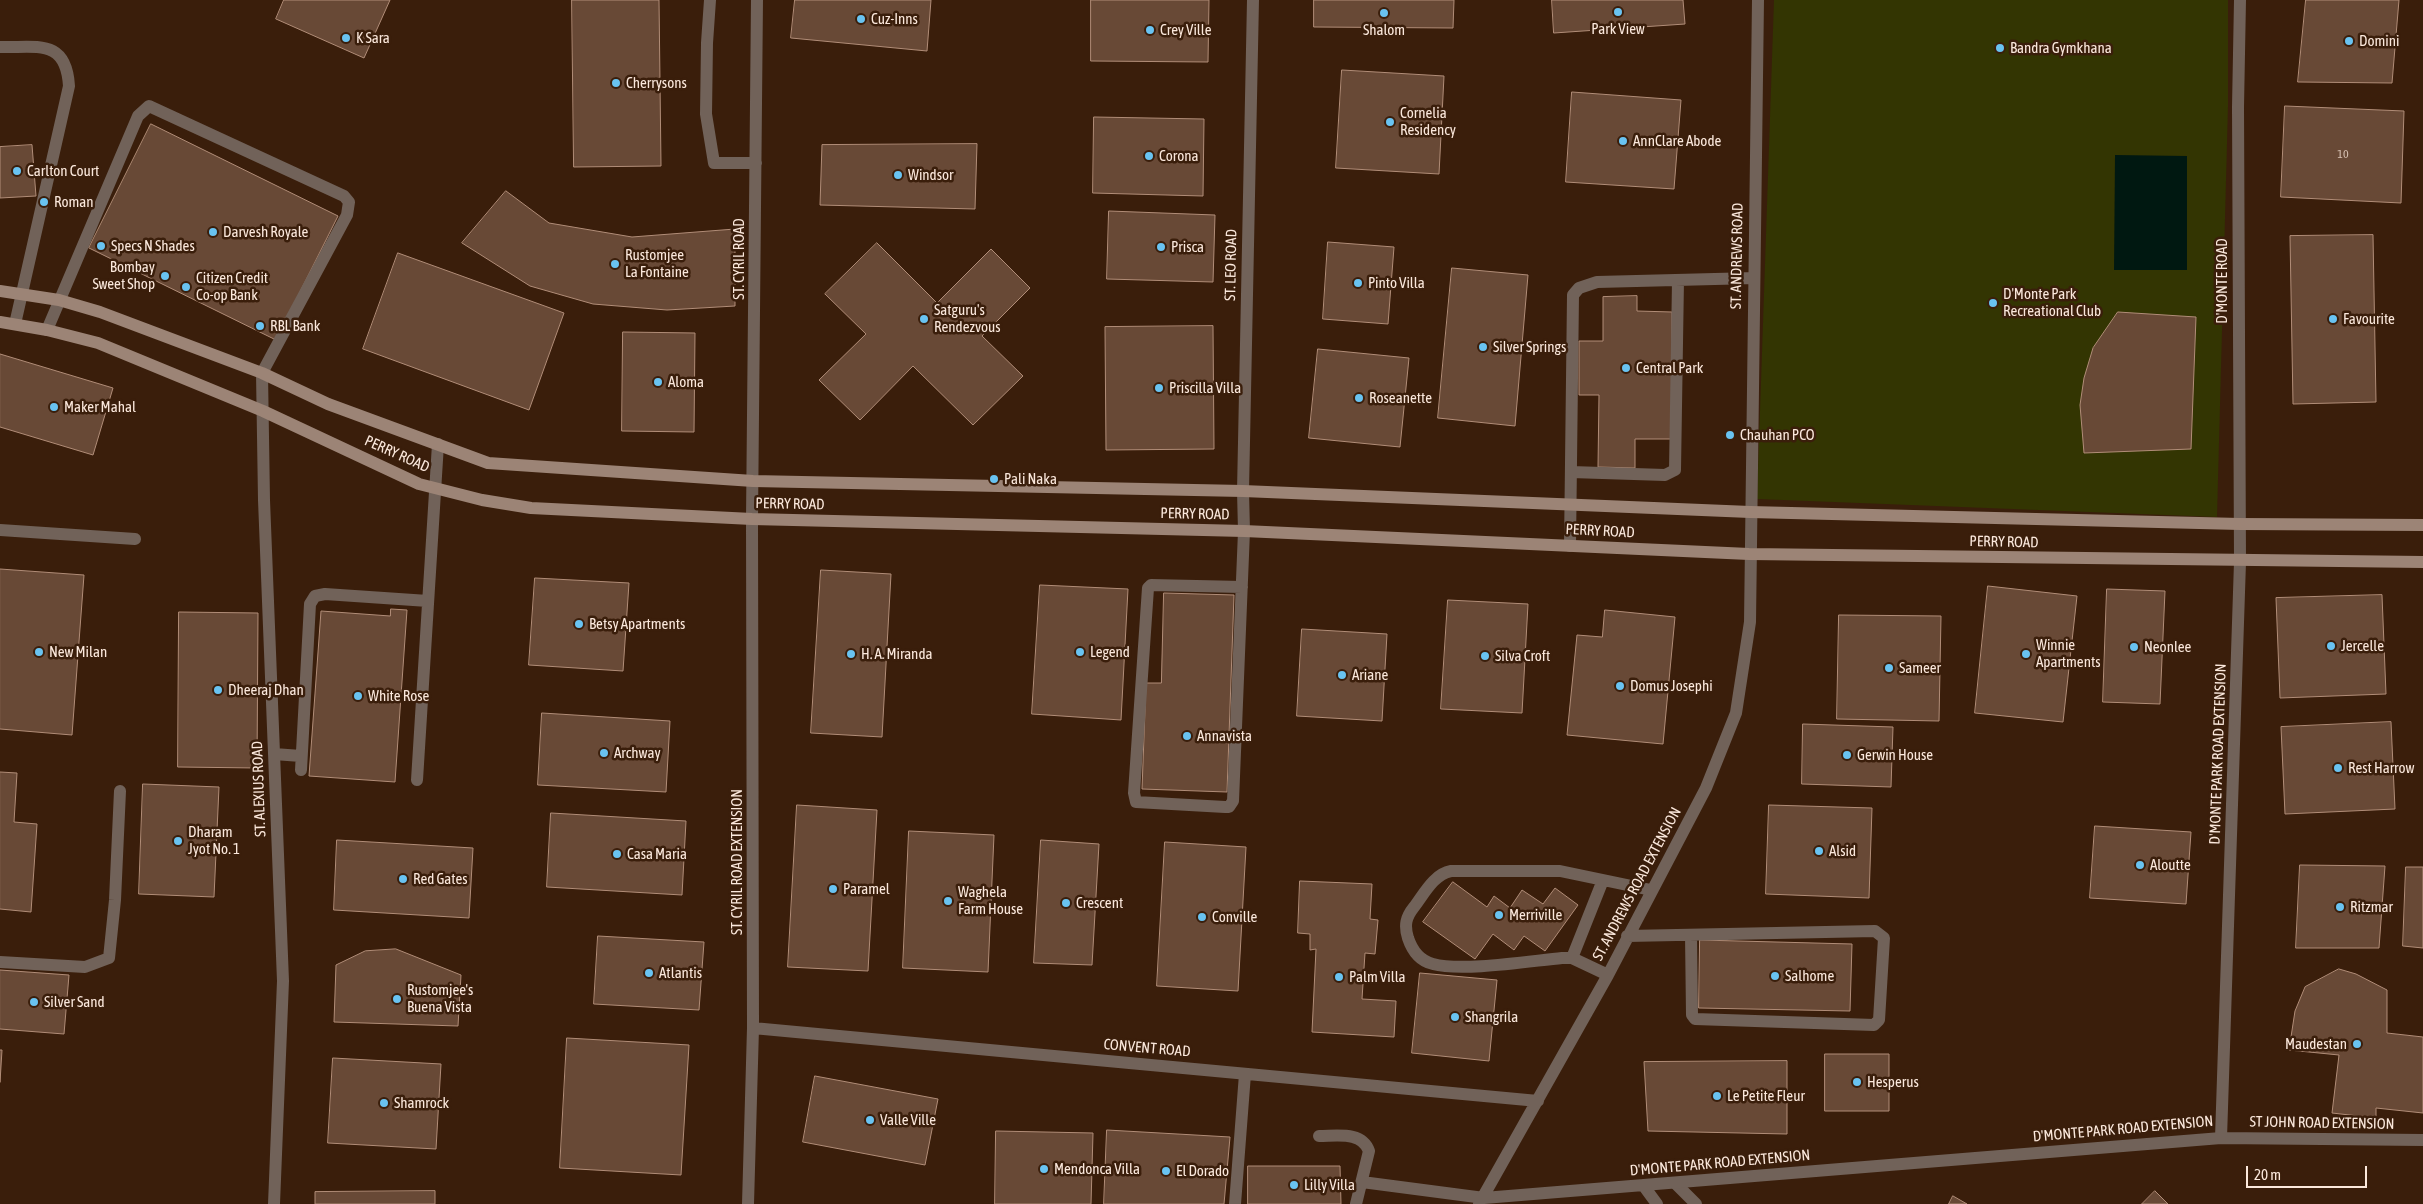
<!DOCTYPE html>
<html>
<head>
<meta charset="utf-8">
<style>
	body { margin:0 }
	#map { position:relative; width:2423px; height:1204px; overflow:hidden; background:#3a1e0b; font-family:"Asap Condensed",sans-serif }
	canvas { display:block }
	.scale { position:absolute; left:2246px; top:1166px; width:121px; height:22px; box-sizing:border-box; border:2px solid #fbe8dc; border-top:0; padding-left:6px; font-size:15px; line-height:18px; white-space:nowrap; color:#fbe8dc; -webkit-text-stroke:4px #3a1e0b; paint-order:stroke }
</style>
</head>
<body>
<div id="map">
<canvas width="2423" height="1204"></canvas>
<div class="scale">20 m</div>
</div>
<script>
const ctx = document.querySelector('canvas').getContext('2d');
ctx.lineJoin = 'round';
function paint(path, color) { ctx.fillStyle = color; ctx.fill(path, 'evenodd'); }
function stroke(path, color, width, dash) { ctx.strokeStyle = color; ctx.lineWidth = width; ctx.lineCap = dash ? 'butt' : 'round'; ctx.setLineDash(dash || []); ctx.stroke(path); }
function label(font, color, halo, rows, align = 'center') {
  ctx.font = font + ' "Asap Condensed",sans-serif'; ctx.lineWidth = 5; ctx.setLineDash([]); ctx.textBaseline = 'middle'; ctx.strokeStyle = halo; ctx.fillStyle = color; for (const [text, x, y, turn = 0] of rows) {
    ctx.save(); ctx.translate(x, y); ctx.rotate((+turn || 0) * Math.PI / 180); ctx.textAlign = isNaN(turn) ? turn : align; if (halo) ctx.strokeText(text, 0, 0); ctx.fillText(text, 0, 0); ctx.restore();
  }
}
const green = new Path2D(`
	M1774 0H2228V106L2217 517 1757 499Z`);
const water = new Path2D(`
	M2115 155 2187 156V270H2114Z`);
const building = new Path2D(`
	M284 0H390L364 58 276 19Z
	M572 0H659L661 166 574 167Z
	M795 0H931L927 51 791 38Z
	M1091 0H1209L1208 62 1091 61Z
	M1314 0H1454L1453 28 1314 27Z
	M1552 0H1683L1685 24 1554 33Z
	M2306 0H2399L2392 83 2298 82Z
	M1342 70 1444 76 1439 174 1336 168Z
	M1572 92 1681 100 1674 189 1566 182Z
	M2285 106 2404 111 2401 203 2281 197Z
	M1094 117 1204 119 1203 196 1093 193Z
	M151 124 338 216 276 340 89 248Z
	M977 144 975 209 820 205 822 145Z
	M32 145 36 196 0 198V147Z
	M506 191 549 223 632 237 735 229V306L667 310 593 304 530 286 462 243Z
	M1109 211 1215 215 1213 282 1107 279Z
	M2373 235 2376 402 2293 404 2290 236Z
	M1328 242 1394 247 1388 324 1323 319Z
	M877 243 937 303 991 249 1030 288 982 336 1023 376 973 425 913 366 860 420 819 380 866 334 825 294Z
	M398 253 564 313 529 410 363 349Z
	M1452 268 1528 275 1515 426 1438 418Z
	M1637 296V311L1672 312V439H1635V468L1598 467 1599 395H1579V341H1603V297Z
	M2118 312 2196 317 2191 449 2084 453 2080 405 2084 378 2093 348Z
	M1213 326 1214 449 1106 450 1105 327Z
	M623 332 695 333 694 432 622 431Z
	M1318 349 1409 358 1400 447 1309 438Z
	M0 354 113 388 93 455 0 427Z
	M0 569 84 575 72 735 0 729Z
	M821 570 891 574 882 737 811 733Z
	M535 578 629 583 623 671 529 665Z
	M1040 585 1128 589 1121 720 1032 714Z
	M1988 586 2077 596 2063 722 1975 713Z
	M2107 589 2165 591 2160 704 2103 702Z
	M1164 593 1234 595 1227 792 1142 789 1146 683H1161Z
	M2382 595 2386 694 2280 698 2276 598Z
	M1448 600 1528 604 1522 713 1441 709Z
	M391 609 407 610 395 782 309 776 321 611 390 616Z
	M1605 610 1675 617 1663 744 1567 735 1577 635 1602 637Z
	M179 612 258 613 257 768 178 767Z
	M1839 615 1941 616 1939 721 1837 719Z
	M1302 629 1387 634 1382 721 1297 716Z
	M542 713 670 721 666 792 538 785Z
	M2391 722 2395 809 2285 814 2281 727Z
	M1803 724 1893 727 1891 787 1802 784Z
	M0 772 17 773 14 822 37 824 31 912 0 909Z
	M143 784 219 787 214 897 139 894Z
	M797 805 877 810 868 971 788 967Z
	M1769 805 1872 808 1869 898 1766 894Z
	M551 813 686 821 682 895 547 887Z
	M2095 826 2191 832 2186 904 2090 898Z
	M909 831 994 835 988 972 903 968Z
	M337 840 473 848 469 918 334 910Z
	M1041 840 1099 844 1092 965 1034 963Z
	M1165 842 1246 847 1238 991 1157 986Z
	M2300 865 2385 866 2379 948H2296Z
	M2406 867H2423V948L2403 946Z
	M1300 881 1372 884 1370 919 1378 920 1375 954 1365 953 1362 999 1396 1001 1394 1037 1312 1032 1316 949 1310 950V934L1298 933Z
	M1453 882 1487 907 1494 896 1510 908 1522 890 1543 904 1555 888 1578 905 1545 951 1524 936 1514 950 1493 934 1475 959 1423 922Z
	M598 936 704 942 699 1010 594 1004Z
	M1700 940 1852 944 1850 1011 1699 1008Z
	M396 949 461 975 458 1026 334 1022 336 965 365 951Z
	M2339 969 2356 974 2387 990V1033L2423 1037V1113L2376 1108V1118L2332 1113 2339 1055 2289 1050 2295 1011 2305 987Z
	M0 970 69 975 64 1034 0 1029Z
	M1420 973 1497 980 1489 1061 1412 1053Z
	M567 1038 689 1045 681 1175 560 1168Z
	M0 1050H2L0 1082Z
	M1825 1054H1889V1111H1825Z
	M333 1058 441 1064 436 1149 328 1143Z
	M1787 1061V1134L1648 1131 1644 1062Z
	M815 1076 938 1099 925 1165 803 1142Z
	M1107 1130 1230 1137 1224 1204H1104Z
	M996 1131 1093 1133 1091 1204H995Z
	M1248 1166H1340L1341 1204H1248Z
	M435 1191V1204H315V1192Z
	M2155 1191 2168 1204H2142Z
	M1953 1196 1967 1204H1949Z`);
const lane = new Path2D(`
	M0 962 85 967 109 958 115 900 120 791
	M1675 1183 1696 1204`);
const street = new Path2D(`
	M710 0 707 43 706 114 714 163H756
	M0 47C37 48 66 38 69 86L15 324
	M47 330 138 116 149 106 344 196 349 202 347 215 262 373 264 500 283 981 274 1204
	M1571 472 1665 475 1675 470 1678 280
	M0 530 135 539
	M1570 546 1573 295 1579 288 1597 282 1754 278
	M1242 587 1151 585 1148 588 1134 793 1136 802 1225 807H1229L1233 801 1244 531 1243 491 1253 0
	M274 754 301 756
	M301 770 310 604 315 596 325 594 428 601
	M417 780 438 444
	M1627 936 1875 931 1884 938 1879 1020 1874 1025 1695 1019 1692 1015 1691 935
	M1572 958 1603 880
	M1608 975 1572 958H1562C1530 961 1462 972 1433 964 1420 961 1412 950 1408 938 1404 925 1406 917 1414 907 1424 894 1434 874 1451 871H1560L1651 890
	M753 1028 1538 1101
	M1319 1136C1337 1136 1362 1131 1369 1151L1356 1204
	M2221 1138 2240 562 2238 107 2240 0
	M1362 1182 1484 1198 2221 1138 2423 1140
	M1643 1185 1657 1204
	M748 1204 753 1028 752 519 757 0
	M1235 1204 1245 1074
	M1479 1204 1608 975 1706 788 1736 713 1750 622 1758 0`);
const secondary = new Path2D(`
	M0 291 59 300 100 312 262 373 328 404 488 463 753 481 1243 491 1750 512 2240 524 2423 525
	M0 322 47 330 98 343 263 411 419 484 482 500 531 508 752 519 1244 531 1749 554 2423 562`);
const markers = [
	[1618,12,5,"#69c3f1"],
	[1384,13,5,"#69c3f1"],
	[861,19,5,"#69c3f1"],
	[1150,30,5,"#69c3f1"],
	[346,38,5,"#69c3f1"],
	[2349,41,5,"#69c3f1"],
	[2000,48,5,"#69c3f1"],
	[616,83,5,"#69c3f1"],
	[1390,122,5,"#69c3f1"],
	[1623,141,5,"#69c3f1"],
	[1149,156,5,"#69c3f1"],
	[17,171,5,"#69c3f1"],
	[898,175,5,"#69c3f1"],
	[44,202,5,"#69c3f1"],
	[213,232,5,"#69c3f1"],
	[101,246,5,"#69c3f1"],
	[1161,247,5,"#69c3f1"],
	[615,264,5,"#69c3f1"],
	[165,276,5,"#69c3f1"],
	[1358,283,5,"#69c3f1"],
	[186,287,5,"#69c3f1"],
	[1993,303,5,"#69c3f1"],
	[924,319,5,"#69c3f1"],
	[2333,319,5,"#69c3f1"],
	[260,326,5,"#69c3f1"],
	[1483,347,5,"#69c3f1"],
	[1626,368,5,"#69c3f1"],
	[658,382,5,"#69c3f1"],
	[1159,388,5,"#69c3f1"],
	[1359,398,5,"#69c3f1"],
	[54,407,5,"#69c3f1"],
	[1730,435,5,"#69c3f1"],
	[994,479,5,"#69c3f1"],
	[579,624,5,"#69c3f1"],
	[2331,646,5,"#69c3f1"],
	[2134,647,5,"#69c3f1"],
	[39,652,5,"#69c3f1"],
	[1080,652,5,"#69c3f1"],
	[851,654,5,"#69c3f1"],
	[2026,654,5,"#69c3f1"],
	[1485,656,5,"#69c3f1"],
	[1889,668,5,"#69c3f1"],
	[1342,675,5,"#69c3f1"],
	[1620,686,5,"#69c3f1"],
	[218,690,5,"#69c3f1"],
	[358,696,5,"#69c3f1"],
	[1187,736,5,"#69c3f1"],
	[604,753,5,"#69c3f1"],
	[1847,755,5,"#69c3f1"],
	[2338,768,5,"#69c3f1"],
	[178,841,5,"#69c3f1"],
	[1819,851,5,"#69c3f1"],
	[617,854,5,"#69c3f1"],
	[2140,865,5,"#69c3f1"],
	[403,879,5,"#69c3f1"],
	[833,889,5,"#69c3f1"],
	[948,901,5,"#69c3f1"],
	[1066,903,5,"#69c3f1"],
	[2340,907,5,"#69c3f1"],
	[1499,915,5,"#69c3f1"],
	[1202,917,5,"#69c3f1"],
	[649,973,5,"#69c3f1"],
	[1775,976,5,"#69c3f1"],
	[1339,977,5,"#69c3f1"],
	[397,999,5,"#69c3f1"],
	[34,1002,5,"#69c3f1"],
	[1455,1017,5,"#69c3f1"],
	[2357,1044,5,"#69c3f1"],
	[1857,1082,5,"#69c3f1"],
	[1717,1096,5,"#69c3f1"],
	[384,1103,5,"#69c3f1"],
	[870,1120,5,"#69c3f1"],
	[1044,1169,5,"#69c3f1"],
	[1166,1171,5,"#69c3f1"],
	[1294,1185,5,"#69c3f1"]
];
const numberNames = [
	["10",2343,154]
];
const poiNames = [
	["Cuz-Inns",871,19],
	["Park View",1618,29,"center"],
	["Crey Ville",1160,30],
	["Shalom",1384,30,"center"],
	["K Sara",356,38],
	["Domini",2359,41],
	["Bandra Gymkhana",2010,48],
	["Cherrysons",626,83],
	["Cornelia",1400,113],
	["Residency",1400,130],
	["AnnClare Abode",1633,141],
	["Corona",1159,156],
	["Carlton Court",27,171],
	["Windsor",908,175],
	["Roman",54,202],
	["Darvesh Royale",223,232],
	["Specs N Shades",111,246],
	["Prisca",1171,247],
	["Rustomjee",625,255],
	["La Fontaine",625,272],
	["Bombay",155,267,"right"],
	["Sweet Shop",155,284,"right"],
	["Citizen Credit",196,278],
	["Co-op Bank",196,295],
	["Pinto Villa",1368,283],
	["D'Monte Park",2003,294],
	["Recreational Club",2003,311],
	["Satguru's",934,310],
	["Rendezvous",934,327],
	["Favourite",2343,319],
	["RBL Bank",270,326],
	["Silver Springs",1493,347],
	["Central Park",1636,368],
	["Aloma",668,382],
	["Priscilla Villa",1169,388],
	["Roseanette",1369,398],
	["Maker Mahal",64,407],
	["Chauhan PCO",1740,435],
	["Pali Naka",1004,479],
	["Betsy Apartments",589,624],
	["Winnie",2036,645],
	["Apartments",2036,662],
	["Jercelle",2341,646],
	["Neonlee",2144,647],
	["New Milan",49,652],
	["Legend",1090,652],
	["H. A. Miranda",861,654],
	["Silva Croft",1495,656],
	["Sameer",1899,668],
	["Ariane",1352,675],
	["Domus Josephi",1630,686],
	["Dheeraj Dhan",228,690],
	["White Rose",368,696],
	["Annavista",1197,736],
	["Archway",614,753],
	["Gerwin House",1857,755],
	["Rest Harrow",2348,768],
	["Dharam",188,832],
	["Jyot No. 1",188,849],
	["Alsid",1829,851],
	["Casa Maria",627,854],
	["Aloutte",2150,865],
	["Red Gates",413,879],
	["Paramel",843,889],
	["Waghela",958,892],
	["Farm House",958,909],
	["Crescent",1076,903],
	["Ritzmar",2350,907],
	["Merriville",1509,915],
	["Conville",1212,917],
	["Atlantis",659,973],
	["Salhome",1785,976],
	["Palm Villa",1349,977],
	["Rustomjee's",407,990],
	["Buena Vista",407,1007],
	["Silver Sand",44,1002],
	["Shangrila",1465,1017],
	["Maudestan",2347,1044,"right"],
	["Hesperus",1867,1082],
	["Le Petite Fleur",1727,1096],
	["Shamrock",394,1103],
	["Valle Ville",880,1120],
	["Mendonca Villa",1054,1169],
	["El Dorado",1176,1171],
	["Lilly Villa",1304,1185]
];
const streetNames = [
	["ST. ANDREWS ROAD",1737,256,-89],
	["ST. CYRIL ROAD",739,259,-90],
	["ST. LEO ROAD",1231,265,-89],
	["D'MONTE ROAD",2222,281,-90],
	["PERRY ROAD",397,454,24],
	["PERRY ROAD",790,504,1],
	["PERRY ROAD",1195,514,1],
	["PERRY ROAD",1600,531,3],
	["PERRY ROAD",2004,542,1],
	["D'MONTE PARK ROAD EXTENSION",2218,754,-88],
	["ST. ALEXIUS ROAD",259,789,-92],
	["ST. CYRIL ROAD EXTENSION",737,862,-90],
	["ST. ANDREWS ROAD EXTENSION",1637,884,-62],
	["CONVENT ROAD",1147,1048,5],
	["ST JOHN ROAD EXTENSION",2322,1123,1],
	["D'MONTE PARK ROAD EXTENSION",2123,1129,-5],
	["D'MONTE PARK ROAD EXTENSION",1720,1163,-5]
];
paint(green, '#333502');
paint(water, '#001811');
paint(building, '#684936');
stroke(building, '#b18d78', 1);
stroke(lane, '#716259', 12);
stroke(street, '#716259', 12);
stroke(secondary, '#9c8476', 12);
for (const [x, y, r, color] of markers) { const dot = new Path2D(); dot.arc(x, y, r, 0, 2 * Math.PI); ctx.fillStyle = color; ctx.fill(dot); stroke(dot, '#3a1e0b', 2); }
label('12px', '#d6c0b2', null, numberNames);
label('15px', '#fbe8dc', '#3a1e0b', poiNames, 'left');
label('15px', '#fbe8dc', '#3a1e0b', streetNames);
</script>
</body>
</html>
